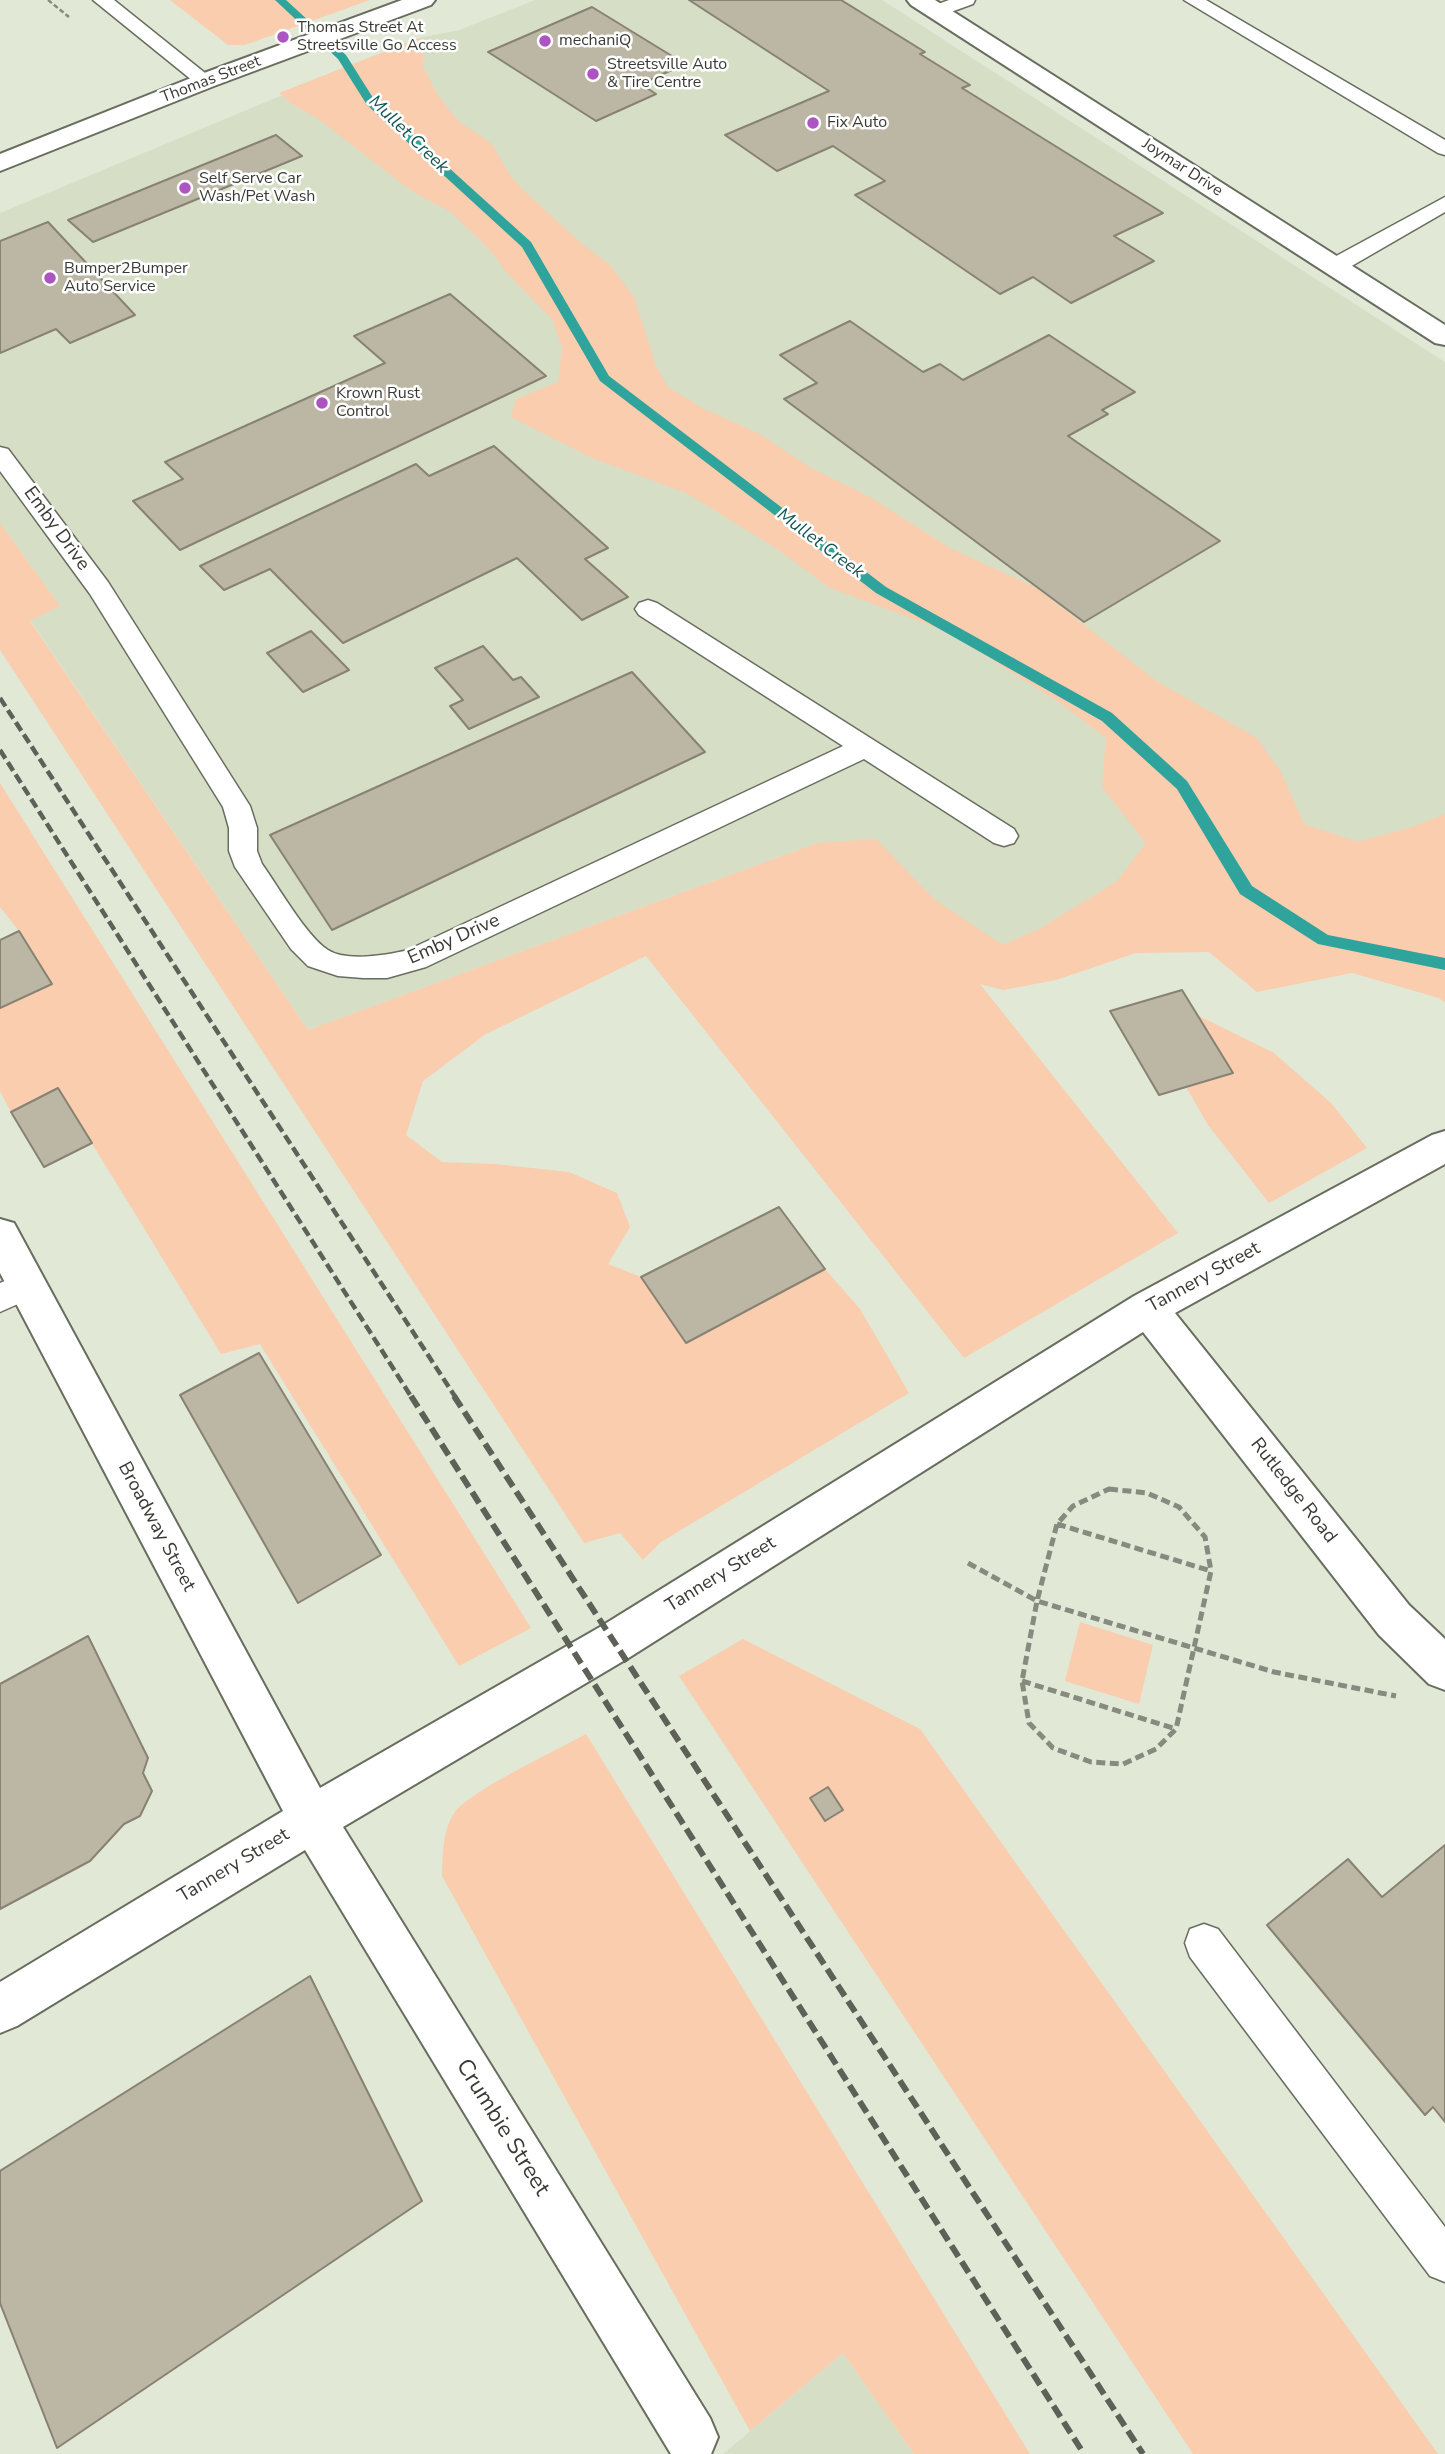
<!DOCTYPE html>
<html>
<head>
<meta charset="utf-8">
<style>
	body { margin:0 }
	canvas { display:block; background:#e1e8d6 }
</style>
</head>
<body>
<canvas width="1445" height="2454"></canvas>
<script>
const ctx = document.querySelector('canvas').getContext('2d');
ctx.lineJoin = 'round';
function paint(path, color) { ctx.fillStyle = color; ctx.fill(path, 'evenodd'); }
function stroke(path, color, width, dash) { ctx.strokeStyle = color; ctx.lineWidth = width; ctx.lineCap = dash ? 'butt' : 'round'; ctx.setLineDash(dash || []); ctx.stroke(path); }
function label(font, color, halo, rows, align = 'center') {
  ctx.font = font + ' "Nunito Sans",sans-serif'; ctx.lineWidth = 5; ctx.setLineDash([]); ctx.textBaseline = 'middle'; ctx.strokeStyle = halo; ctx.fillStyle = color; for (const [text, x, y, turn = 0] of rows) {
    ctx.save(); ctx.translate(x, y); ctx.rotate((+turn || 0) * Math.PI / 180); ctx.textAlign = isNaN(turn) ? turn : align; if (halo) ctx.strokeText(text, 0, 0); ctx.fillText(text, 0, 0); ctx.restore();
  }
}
const built = new Path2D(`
	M535 0H882L1445 362V957L1244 820 979 983 817 843 308 1030 30 620 60 606 0 523V213L419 38 459 30Z
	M843 2353 914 2454H723Z`);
const green = new Path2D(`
	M170 0H370L245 45H228Z
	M419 38 423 43V66L437 94 457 120 492 144 508 172 522 189 580 242 611 266 634 297 656 366 668 387 702 408 758 433 811 468 870 497 950 548 1035 587 1158 682 1257 738 1281 772 1304 824 1358 842 1415 826 1445 814V1002L1439 998 1352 973 1257 992 1209 952 1136 953 1056 980 1003 990 980 984 1178 1233 964 1358 646 956 486 1034 423 1081 406 1135 442 1162 495 1164 569 1172 617 1193 630 1227 608 1264 641 1277 686 1343 825 1269 860 1309 909 1393 661 1542 643 1560 620 1533 584 1543 0 650V523L60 606 30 621 308 1030 817 843 876 839 935 900 1003 945 1041 928 1117 881 1146 843 1102 787 1106 738 1060 703 948 632 830 588 774 547 688 494 592 458 511 417 516 399 558 382 562 347 552 319 507 273 490 250 451 212 413 192 317 118 292 104 279 93Z
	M0 783 531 1628 459 1666 260 1344 221 1354 58 1088 11 1112 0 1091V1008L52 984 19 931 0 907Z
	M1197 1015 1274 1053 1331 1103 1367 1148 1269 1203 1208 1125 1186 1087 1233 1073Z
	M1080 1622 1153 1645 1139 1704 1065 1681Z
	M743 1639 920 1729 1438 2454H1193L679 1676Z
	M586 1734 1030 2454H914L843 2353 750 2431 442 1876C443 1855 442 1830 455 1812 470 1791 559 1749 586 1734Z`);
const stream = new Path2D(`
	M275 0H286L346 55 375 101 531 242 609 376 886 587 1112 713 1187 781 1252 886 1328 935 1445 958V970L1318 944 1240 894 1177 789 1102 721 876 593 600 381 522 247 367 105 338 59Z`);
const building = new Path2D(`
	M689 0H841L925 52 920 54 970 85 962 88 1163 213 1114 236 1154 261 1071 303 1033 277 1000 294 855 195 885 181 833 146 777 171 725 135 829 91Z
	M592 7 685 64 641 84 656 94 596 121 488 52Z
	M276 135 302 156 93 242 68 220Z
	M48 222 135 315 70 343 56 329 0 353V241Z
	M450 294 546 376 180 550 133 501 183 479 165 462 385 363 354 336Z
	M850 321 923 372 940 364 963 380 1049 335 1135 392 1102 410 1108 414 1068 436 1220 541 1084 622 784 399 817 383 780 355Z
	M494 446 608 548 585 559 628 597 582 620 517 558 343 643 270 569 224 590 200 566 416 464 429 476Z
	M311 631 349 670 303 692 267 653Z
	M483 646 513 680 521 677 539 697 469 729 450 706 463 700 435 668Z
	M632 672 705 752 332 930 270 835Z
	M19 931 52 984 0 1008V940Z
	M1182 990 1233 1073 1159 1095 1110 1011Z
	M58 1088 92 1143 44 1167 11 1112Z
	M779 1207 825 1269 686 1343 641 1277Z
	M259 1353 381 1555 298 1603 180 1395Z
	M88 1636 148 1758 143 1773 152 1791 140 1816 124 1824 90 1861 0 1909V1684Z
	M828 1787 843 1810 825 1821 810 1798Z
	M1445 1845V2122L1433 2107 1425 2115 1267 1925 1348 1859 1382 1897Z
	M310 1976 422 2201 57 2448 0 2303V2171Z`);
const pathFar1 = new Path2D(`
	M48 0 69 17`);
const path = new Path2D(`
	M1109 1489 1147 1493 1179 1507 1205 1537 1211 1571 1176 1729 1156 1749 1123 1764 1091 1762 1053 1748 1029 1723 1022 1681 1037 1601 1057 1524 1073 1506Z
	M1057 1524 1211 1571
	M968 1563 1037 1601 1274 1672 1396 1696
	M1022 1681 1176 1729`);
const lane = new Path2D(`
	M93 0H114L215 81 212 85H198Z
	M949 0H975L973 4 937 17 927 11 930 7Z
	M1184 0H1206L1445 140V155L1438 153Z
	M1445 197V212L1343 271H1327L1324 266 1327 261Z
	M0 447 8 449 108 582 250 806 257 828V851L262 864C278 886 306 936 328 950 346 962 388 955 408 950L843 746 639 615 635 609 639 603 648 600 657 603 1014 829 1018 836 1014 843 1004 846 994 843 864 759 426 967 387 978H363L338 976 308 966 291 949 235 867 229 851V828L223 807 90 594 0 471Z
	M27 1271 38 1275 43 1285 38 1295 0 1312V1283Z
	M1204 1924 1218 1929 1445 2227V2282L1430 2276 1190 1957 1185 1943 1190 1929Z`);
const street = new Path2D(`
	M907 0H935L1445 325V345L1435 343 911 5Z
	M1445 1131V1164L1175 1313 1409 1605 1445 1639V1690L1429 1684 1379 1635 1143 1332 630 1657 343 1827 710 2418 718 2437 711 2454H671L305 1850 17 2026 0 2033V1982L283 1811 0 1273V1219L14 1223 320 1788 600 1627 1134 1296 1432 1135Z`);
const secondary = new Path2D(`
	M402 0H435L431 5 214 86 0 171V154L196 76Z`);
const railFar1 = new Path2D(`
	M0 698 456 1398
	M0 750 412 1398`);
const rail = new Path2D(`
	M411 1396 1084 2454
	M454 1396 1143 2454`);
const markers = [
	[283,37,7,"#ac55c2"],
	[545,41,7,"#ac55c2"],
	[593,74,7,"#ac55c2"],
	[813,123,7,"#ac55c2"],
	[185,188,7,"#ac55c2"],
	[50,278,7,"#ac55c2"],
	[322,403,7,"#ac55c2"]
];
const farPoinames = [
	["Thomas Street At",297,28],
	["Streetsville Go Access",297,46],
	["mechaniQ",559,41],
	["Streetsville Auto",607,65],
	["& Tire Centre",607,83],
	["Fix Auto",827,123],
	["Self Serve Car",199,179],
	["Wash/Pet Wash",199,197],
	["Bumper2Bumper",64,269],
	["Auto Service",64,287],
	["Krown Rust",336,394],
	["Control",336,412]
];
const farStreetnames = [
	["Thomas Street",211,80,-21],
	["Joymar Drive",1182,168,33]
];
const farWaternames = [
	["Mullet Creek",408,135,44],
	["Mullet Creek",820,544,37]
];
const streetNames = [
	["Emby Drive",56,529,54],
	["Emby Drive",454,940,-24],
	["Tannery Street",1204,1278,-29],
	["Rutledge Road",1293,1491,52],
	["Broadway Street",156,1527,62],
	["Tannery Street",721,1575,-32],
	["Tannery Street",234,1866,-31]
];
const nearStreetnames = [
	["Crumbie Street",502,2128,58]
];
paint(built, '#d6dfc6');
paint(green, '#f9cdae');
paint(stream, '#2fa49c');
paint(building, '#bcb6a5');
stroke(building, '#878272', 2);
stroke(lane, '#686e5f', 3);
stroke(street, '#686e5f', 4);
stroke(secondary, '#686e5f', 4);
stroke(pathFar1, '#878b7f', 2.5, [5, 2.5]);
stroke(path, '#878b7f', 5, [9, 4.5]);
paint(lane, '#fff');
paint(street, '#fff');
paint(secondary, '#fff');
stroke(railFar1, '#5e6158', 4.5, [10, 4.5]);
stroke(rail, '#5e6158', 6, [13, 6]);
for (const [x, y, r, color] of markers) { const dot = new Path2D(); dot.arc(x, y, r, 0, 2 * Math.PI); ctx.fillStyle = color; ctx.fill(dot); stroke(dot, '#fff', 2.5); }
label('16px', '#393b34', '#fff', farPoinames, 'left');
label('16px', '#393b34', '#fff', farStreetnames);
label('italic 18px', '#155551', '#fff', farWaternames);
label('19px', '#393b34', '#fff', streetNames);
label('23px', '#393b34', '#fff', nearStreetnames);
</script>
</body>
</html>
